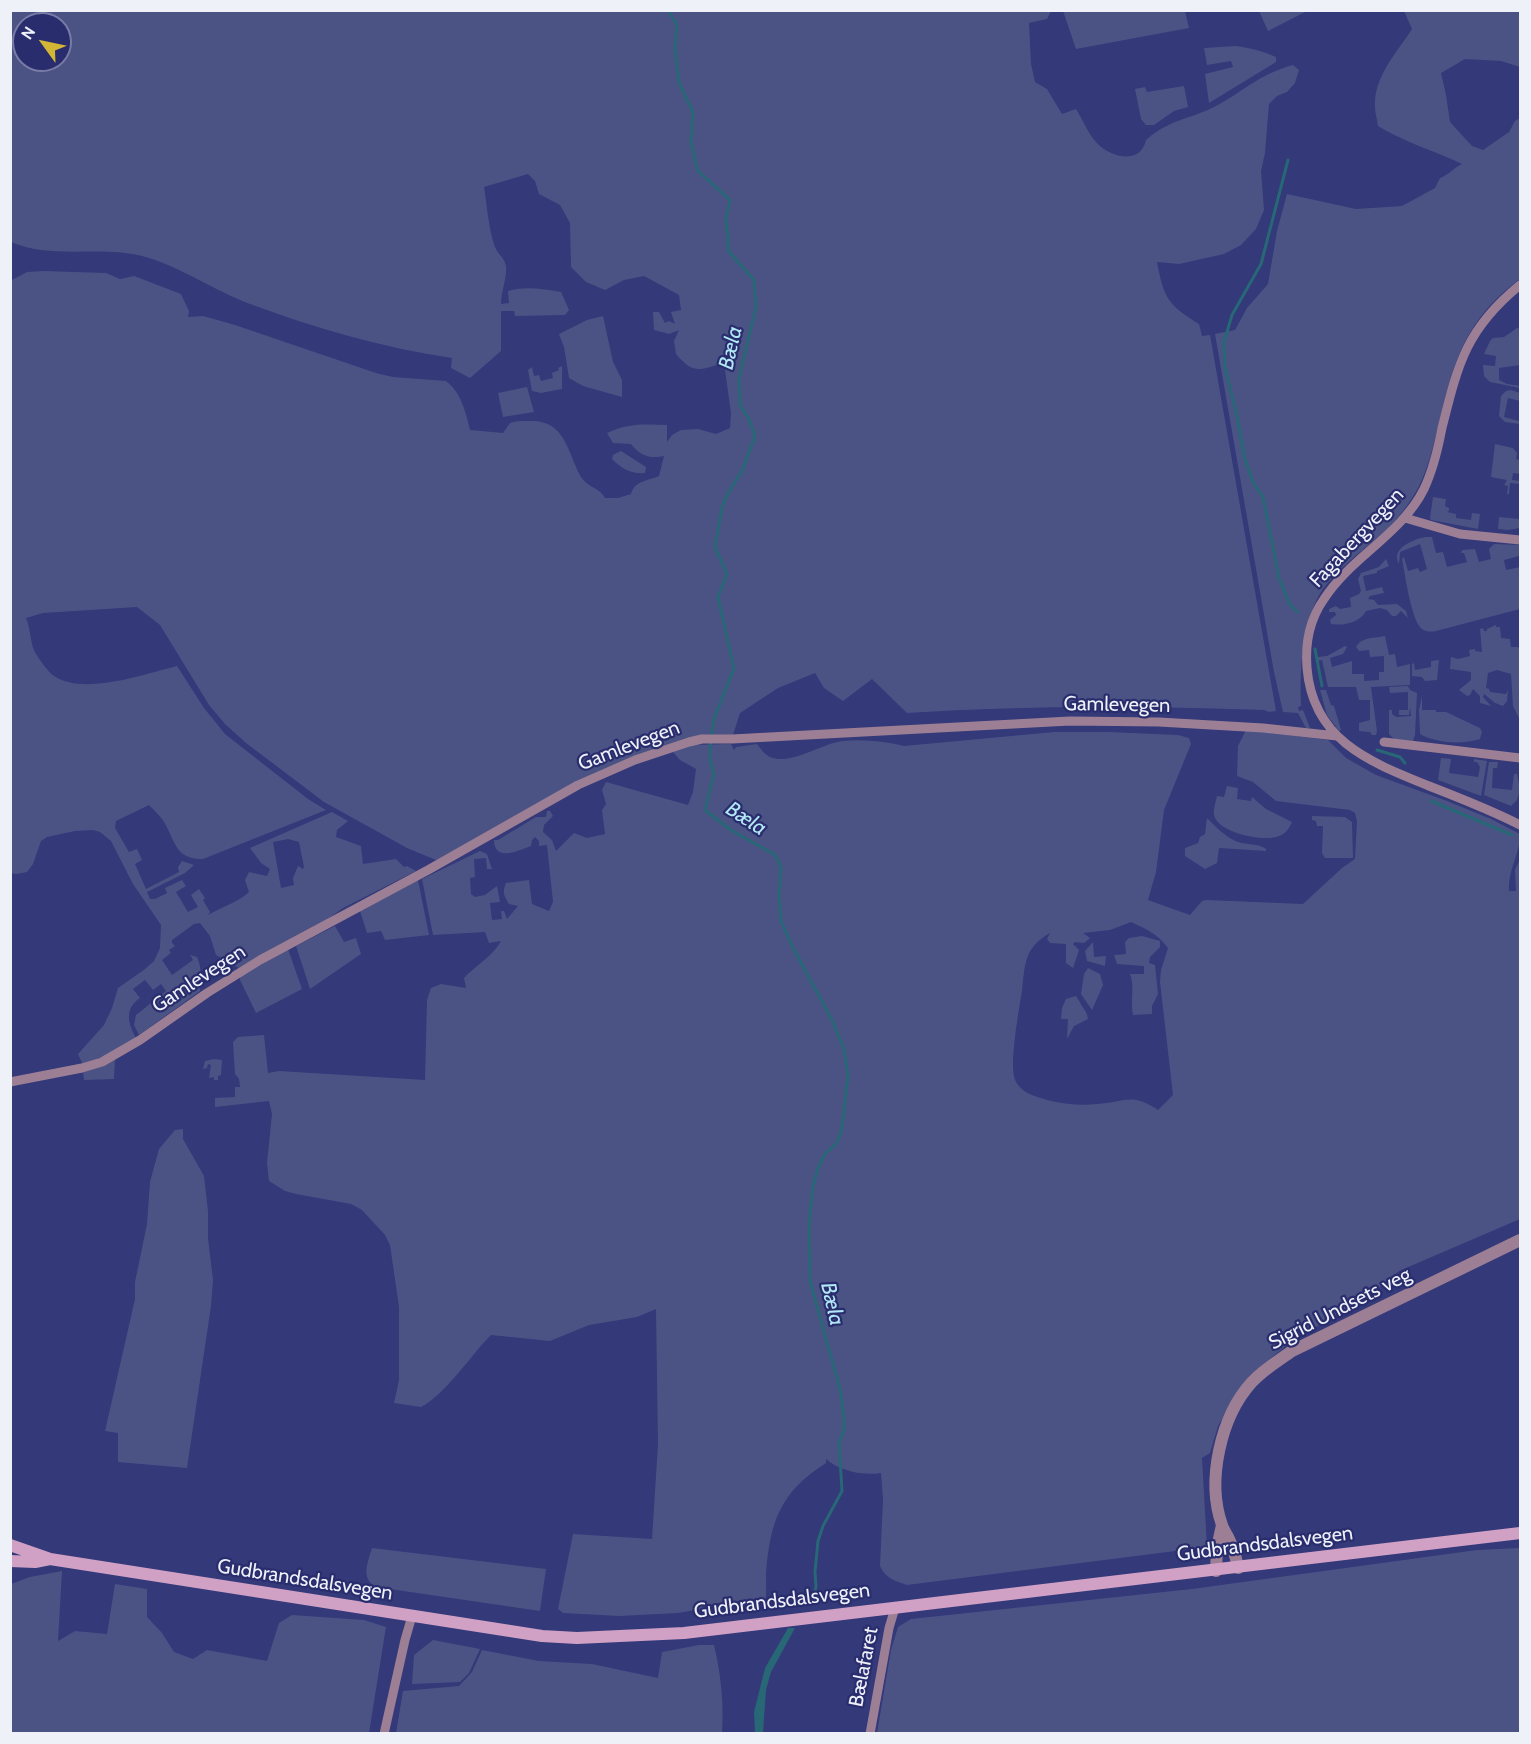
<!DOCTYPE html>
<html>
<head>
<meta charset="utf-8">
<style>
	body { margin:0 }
	#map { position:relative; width:1531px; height:1744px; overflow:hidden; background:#333979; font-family:Cabin,sans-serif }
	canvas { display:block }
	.frame { position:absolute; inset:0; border:12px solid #eff1f9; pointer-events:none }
	.north { position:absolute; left:12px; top:12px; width:60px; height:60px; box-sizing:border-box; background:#292d6d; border:2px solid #787ba5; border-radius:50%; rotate:303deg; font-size:16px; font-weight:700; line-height:24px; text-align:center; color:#eff1f9 }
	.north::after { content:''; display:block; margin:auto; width:21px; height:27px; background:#d3b635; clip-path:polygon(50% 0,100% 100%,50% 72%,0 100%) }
</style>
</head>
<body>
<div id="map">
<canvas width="1531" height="1744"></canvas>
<div class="frame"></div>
<div class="north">N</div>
</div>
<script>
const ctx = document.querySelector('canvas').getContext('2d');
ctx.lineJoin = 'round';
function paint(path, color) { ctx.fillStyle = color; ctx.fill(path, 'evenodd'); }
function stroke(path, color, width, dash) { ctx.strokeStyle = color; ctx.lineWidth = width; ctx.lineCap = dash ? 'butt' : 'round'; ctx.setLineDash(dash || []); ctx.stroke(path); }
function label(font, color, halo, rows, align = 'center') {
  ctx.font = font + ' Cabin,sans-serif'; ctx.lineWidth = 4.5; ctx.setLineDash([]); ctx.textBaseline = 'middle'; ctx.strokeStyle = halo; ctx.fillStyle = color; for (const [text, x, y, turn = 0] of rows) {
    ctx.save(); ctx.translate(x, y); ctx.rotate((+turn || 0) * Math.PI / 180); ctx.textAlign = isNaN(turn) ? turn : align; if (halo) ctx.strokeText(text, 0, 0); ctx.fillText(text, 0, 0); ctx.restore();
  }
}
const green = new Path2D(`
	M10 11H1051L1047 19 1029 23 1031 64 1035 82 1047 89 1062 114 1076 109C1083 120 1090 138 1100 146 1115 159 1141 163 1146 140 1170 119 1188 120 1214 107 1243 92 1259 74 1293 65L1299 70 1295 83 1287 92 1277 96 1269 104 1265 153 1261 171 1264 210 1256 229 1241 245 1224 254 1179 264 1157 262C1164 298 1167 304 1199 324L1202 336 1210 335 1276 711 1269 712 1264 710C1145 706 1026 705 907 713L872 679 843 701 824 688 815 673 778 688 740 713 733 735 639 755 488 836 436 860 407 848 324 802 246 743 225 724 209 705 160 625 137 607 43 613 26 618C31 629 30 645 36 654 40 660 48 672 54 676 84 696 144 674 177 666L204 708 225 734 308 799 326 810 203 859C173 860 175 837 162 819 158 814 153 809 149 805L116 821 115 828 129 852 137 849 142 860 135 864 146 889 179 872 178 867 182 861 194 865 185 873 147 892 150 899H155L167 893 165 888 182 880 186 886 176 892 188 912 198 907 191 895 199 889 205 898 203 900 210 912 208 915C223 906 237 903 249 892L245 880 249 872 267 876 270 869 261 863 250 848 332 812 348 821 337 830 336 837 361 846 363 864 396 859 404 867 407 866 416 871 343 908 325 921 239 968 216 955 210 936 200 923 194 924 172 940V943L175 946 169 950 171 953 162 960 172 975 193 960 190 955 197 957C202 968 201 979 200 991L139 1035 134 1025 136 1015 166 991 161 984 153 990 145 980 133 989 140 998C124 1009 128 1023 136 1038L117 1051 83 1065 78 1054 104 1025 112 1008 118 988 145 969 154 961 160 948 161 925 133 884 111 841 100 832 93 830 75 831 47 837 41 841 33 864 27 872 16 874 11 873V278L12 280 27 272 43 271 106 273 120 279 134 276 181 294 189 311 188 317 203 316 235 325 376 373 393 377 446 381C461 392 466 413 470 430L503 433 510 423C516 421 522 421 529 421 565 419 567 451 581 477 587 487 599 487 605 498H618L631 494C635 480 648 481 659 476L664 456C649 459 641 456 631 444L613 443 607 433C627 423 645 424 667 425V442L672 435 681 430 698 429 716 434 730 428 731 413 724 363C699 370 694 375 676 354L674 341 679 330 669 334 654 330 653 312H659L665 323 669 321 675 324 671 312 681 310 679 295 644 276 624 280 605 290 586 282 571 267 570 223 560 205 539 194 535 181 528 174 484 187C487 204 489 236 497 251 501 257 505 259 506 267 507 278 501 292 501 304L509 303 508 291C526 286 543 289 561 292L569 310 565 315 515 316 514 311H501V351L470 378 451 368 452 358C383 348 315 328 250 304 213 290 180 266 142 256 100 245 52 260 11 242ZM24 24H60V60H24ZM288 839 299 842 304 867 303 869 298 866 293 878 294 885 281 888 273 842Z
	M1063 11H1185L1189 28 1076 49Z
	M1259 11H1307L1268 31Z
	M1404 11H1520V67L1501 61 1465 59 1441 73 1446 95 1450 122 1472 146 1483 150 1509 132 1515 121 1520 118V279C1464 320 1453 364 1438 427 1433 447 1428 469 1418 488 1409 504 1398 519 1385 531 1364 550 1330 573 1317 599 1301 634 1300 667 1301 706L1298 707 1299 711 1303 710 1310 728H1306L1298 713 1283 712 1274 672 1215 334 1235 330 1247 308 1268 284 1277 231 1287 194 1356 209 1402 206 1435 188 1440 178C1449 175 1453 168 1462 164 1435 151 1404 142 1378 126 1377 118 1374 109 1375 102 1376 74 1398 51 1412 29Z
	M1236 46C1250 48 1263 51 1276 57V62L1209 103 1205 74 1233 67 1231 61 1207 65 1204 48Z
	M1184 86 1188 107 1174 111 1154 125H1146L1141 119 1135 89 1145 87 1147 92Z
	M603 316 613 362 622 380V397L583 386 569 378 564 347 559 334 587 320Z
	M1517 328 1520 329V365L1499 368V380L1507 384 1520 386V388L1490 382 1484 376 1483 365 1495 366 1496 356 1484 354 1490 341 1493 338 1504 337Z
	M562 366V389L541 393 532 391 528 370 532 367 534 376 539 375 541 381 553 378 552 373 559 370 558 368Z
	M527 387 534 412 503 417 498 393Z
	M1511 390 1520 393V401L1508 398 1504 417 1519 421 1520 417V424L1505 422 1499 416 1501 396 1506 391Z
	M1495 444 1513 448 1517 453 1516 459 1520 460V474L1513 473 1512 480 1520 481V484L1510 483 1509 494H1507L1508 486 1504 485 1507 480 1491 477Z
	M621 451 646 467 645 473C631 474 622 469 612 459L613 455Z
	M1433 497 1446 499 1445 506 1449 508V511L1447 512 1456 514V518L1471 520 1472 513 1480 514 1478 529 1431 520 1430 518Z
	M1499 517 1520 519V528L1508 530 1498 529Z
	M1426 537H1432L1436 553 1443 552 1447 567 1467 562 1464 553H1461L1462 550 1475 549 1479 562 1491 559 1489 549 1494 544 1520 545V559L1519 556 1504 560 1506 570 1520 567V609L1436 631C1431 632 1426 632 1422 629 1411 621 1405 573 1402 559L1404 557 1408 571 1418 568 1420 572 1427 569 1420 544 1400 552 1399 564C1390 548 1414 539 1426 537Z
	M1386 559 1389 566 1377 571V573L1363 576 1366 591 1382 587 1384 593 1370 596 1368 599 1374 600 1378 605 1397 604 1406 611 1408 618 1401 611 1396 616H1392L1387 610 1380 608 1366 611C1359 623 1344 626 1331 624L1330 620 1336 615 1335 612H1329V609L1336 606 1340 609 1351 607 1350 598 1359 594 1361 591 1358 579 1361 573 1379 567Z
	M1496 625V627H1500L1501 638 1510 639 1511 647H1518L1520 649V720L1513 706 1511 674 1497 670 1488 673 1486 688 1489 689 1490 692 1506 694 1508 690 1507 701 1503 706 1495 703 1484 694 1483 697 1491 706 1480 703V696L1473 689 1470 695 1467 696 1459 690 1471 680V672L1450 669 1451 657 1458 659 1470 656 1469 650 1475 649V651L1482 652 1480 629 1483 628 1484 631H1487V629Z
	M1385 636 1389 655 1395 654 1397 667 1410 664V685L1371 687 1377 731 1376 735H1372L1370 732 1359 731V723L1370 720V700H1359L1356 687H1328L1322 660 1318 661V657L1327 656 1345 646 1347 647 1343 654 1330 658 1332 667 1352 661V674H1364V681L1379 680V672H1384V656L1370 657 1369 650 1359 651 1356 647C1361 637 1375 638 1385 636Z
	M1439 660 1437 680 1425 681 1422 677 1412 676V664L1414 663 1415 670 1431 667V661Z
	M1408 686 1410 690 1417 693 1415 735 1413 741 1394 739 1389 734V710H1392V714L1396 717 1411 716 1410 707 1409 715H1399V710H1408V692L1390 693 1389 687Z
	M1320 690H1326L1331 705 1334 706 1341 730 1339 731 1327 715Z
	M1422 696V710H1436V712H1446L1480 728 1482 732 1480 739C1462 745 1436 743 1420 734L1419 710Z
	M1246 730 1328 740 1346 758 1376 775 1447 801 1491 819 1520 834C1520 855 1508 869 1509 891H1516L1515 870 1520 859V1219L1399 1271 1364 1300 1293 1340 1250 1375 1241 1387 1218 1426 1210 1453 1202 1458 1207 1547 907 1585C895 1581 885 1578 880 1566L883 1500 881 1473C863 1476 840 1471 826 1459V1463C780 1492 770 1522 766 1574 766 1583 767 1593 765 1602L743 1607 718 1603 706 1608 678 1613 619 1616 563 1613 558 1609 573 1534 652 1539 658 1444 656 1309 637 1317 589 1325 550 1341 491 1335C471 1355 445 1395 421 1407L394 1403 399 1380V1307L390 1245 385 1235 362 1210 351 1204 296 1194 285 1191 269 1181 267 1163 272 1114 269 1101 215 1107V1098L235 1097V1087H240L239 1079 235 1074 233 1042 238 1037 264 1035 268 1073 279 1071 425 1080 427 1000 431 988 441 984 466 988 464 978C475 966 494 955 501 941L489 943 485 932 433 935 422 879 480 851 487 854 492 869H487L486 858 474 859 475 877 470 878 471 894 475 897 485 895 497 886 500 902 490 903 492 920 502 919 501 911H504L507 919 518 906 509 904C504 896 502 892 506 883L529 880 532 904 549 911 553 902 547 845 539 846V841L535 837 532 840 531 846C518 851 494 862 494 840H498L536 817H546L547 811H550L553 816 544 825 543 832 552 840 556 851 574 833 587 838 605 834 602 810 606 804 602 790 606 782 688 805 693 792 696 769 680 760 672 751 690 745 731 744 734 750 736 747 757 744C761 749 765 755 770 757 791 766 822 743 843 741 863 739 884 741 904 746L1054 732H1108L1178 735 1189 738 1191 744 1164 810 1156 872 1148 900 1190 915 1202 901 1206 900 1303 904 1342 868 1355 859 1357 821 1355 813 1350 810 1276 801 1253 782 1237 776 1238 746ZM1131 922C1146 929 1158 934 1168 948L1161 970 1160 982 1173 1095 1158 1110C1132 1092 1125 1102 1097 1104 1081 1106 1063 1104 1047 1100 1035 1096 1023 1094 1016 1082 1008 1069 1019 1009 1022 991 1025 964 1024 948 1050 933L1047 939 1050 943 1066 944V963L1073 968 1079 950 1073 944 1075 942 1084 943 1090 938 1083 933 1110 930Z
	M1441 758 1451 759 1449 773 1478 777 1480 767 1477 762H1474V759L1487 761 1481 796 1438 780Z
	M1489 762H1498L1497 768H1493L1492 788 1512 790 1514 774H1517L1520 789 1517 800 1511 806 1484 795Z
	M1227 786 1238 788 1237 799 1251 801 1252 797 1266 809 1292 822C1289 829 1285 835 1276 837 1261 841 1218 833 1214 815 1213 809 1216 801 1217 796L1224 797Z
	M1312 816 1345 817 1352 822 1353 858H1325L1322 853 1323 826H1317L1316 821 1312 820Z
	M1207 818C1216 827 1225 837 1238 842 1248 845 1257 843 1266 849V851L1219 848 1217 863 1205 869 1185 856V848L1198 843 1200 837 1205 834Z
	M418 880 429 935 385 940 381 931 367 933 360 911Z
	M335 926 344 942 356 938 361 954 310 989 296 946Z
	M1142 936 1160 941V947L1150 957 1149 963 1155 965 1158 994 1152 1006V1014L1133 1015C1130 1002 1135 986 1130 974H1144V966L1117 964 1114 955 1126 954 1125 942 1129 938Z
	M1093 942 1094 957 1106 956 1105 966 1087 961 1085 951Z
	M288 949 302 989 256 1013 240 980V975Z
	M1088 968 1100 974 1103 985 1092 1010 1081 994 1084 974Z
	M1076 996 1087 1014 1088 1019 1074 1026 1067 1039 1068 1019H1061L1062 1008 1066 999Z
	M115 1059 114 1079 84 1080 83 1071Z
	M214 1059 222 1060 221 1075 218 1076V1080H214V1077L209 1078 211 1065 208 1064 207 1068 203 1069 205 1061Z
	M183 1129V1139L204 1176 208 1211V1238L213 1280 211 1306 187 1468 118 1462V1433L105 1431 135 1299V1282L147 1224 150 1182 159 1149 175 1130Z
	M372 1548 546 1569 540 1611 376 1587C360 1578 368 1562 372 1548Z
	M1520 1548V1733H877L891 1650 898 1627 911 1619 1192 1589 1477 1550Z
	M62 1571 58 1641 75 1631 107 1634 115 1584 147 1589V1617L162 1633 174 1652 193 1659 207 1650 267 1661 279 1623 292 1615 364 1620 386 1627 369 1733H11V1584L30 1577Z
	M433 1640 480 1649 469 1673 460 1682 412 1684 414 1655Z
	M699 1645H714C721 1674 724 1704 722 1733H396L403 1691 459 1686 472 1672 482 1650 539 1661 592 1664 658 1678 662 1652Z`);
const water = new Path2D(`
	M788 1628H795L771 1672 766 1690 763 1733H755L754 1712 765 1668Z`);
const stream = new Path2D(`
	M668 10 677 25 675 48 679 83 693 112 691 143 698 171 730 200 726 217 729 252 754 280 756 307 739 379 740 405 749 419 755 436 742 471 727 495 722 507 715 547 727 574 718 597 734 668 714 719 710 748V760L714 774 705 810 731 830 775 855 781 867 779 896 781 921 793 948 832 1020 844 1049 848 1075 842 1129 837 1143 825 1154 818 1168 813 1186 809 1224 810 1281 840 1389 844 1417V1430L839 1443 842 1491 823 1526 818 1541 815 1572 816 1586 814 1599
	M1288 160 1261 264 1232 315 1224 342 1225 367 1236 412 1245 459 1253 482 1263 497 1279 578 1289 603 1297 612
	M1315 649 1322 686
	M1377 750 1400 757 1405 763
	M1431 801 1512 835`);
const minor = new Path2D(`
	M1520 285C1466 329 1458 364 1442 428 1438 449 1433 470 1424 489 1401 535 1351 557 1324 599 1310 619 1305 644 1307 668 1313 741 1370 762 1429 786 1460 798 1491 810 1520 825
	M1405 518 1460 534 1520 540
	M1384 742 1520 758
	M10 1082 82 1068 102 1062 140 1040 207 993 260 960 428 870 578 785 635 760 689 742 702 739H732L1070 721 1159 722 1263 728 1337 736
	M384 1734 405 1640 412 1616
	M870 1734 889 1628 895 1608`);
const tertiary = new Path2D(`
	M1238 1568C1236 1557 1233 1547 1228 1537 1226 1533 1223 1529 1222 1525 1206 1480 1221 1416 1252 1382 1264 1369 1278 1361 1292 1351L1520 1240
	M1216 1571 1217 1548 1222 1525`);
const secondary = new Path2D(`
	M10 1545 50 1559
	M10 1561 35 1562 50 1559 542 1636 577 1638 684 1633 1520 1533`);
const streetNames = [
	["Fagabergvegen",1357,538,-47],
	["Gamlevegen",1117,705,1],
	["Gamlevegen",629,746,-21],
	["Gamlevegen",199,979,-33],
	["Sigrid Undsets veg",1340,1309,-27],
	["Gudbrandsdalsvegen",1265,1544,-7],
	["Gudbrandsdalsvegen",305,1580,9],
	["Gudbrandsdalsvegen",782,1601,-7],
	["Bælafaret",864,1667,-79]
];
const waterNames = [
	["Bæla",731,348,-77],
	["Bæla",746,819,33],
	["Bæla",832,1304,77]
];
paint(green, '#4b5385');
paint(water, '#276776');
stroke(stream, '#276776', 3);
stroke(minor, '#9d7f95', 9);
stroke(tertiary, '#9d7f95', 12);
stroke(secondary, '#d1a1c5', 12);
label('20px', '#eff1f9', '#292d6d', streetNames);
label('italic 21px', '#b2e7f5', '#292d6d', waterNames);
</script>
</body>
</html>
